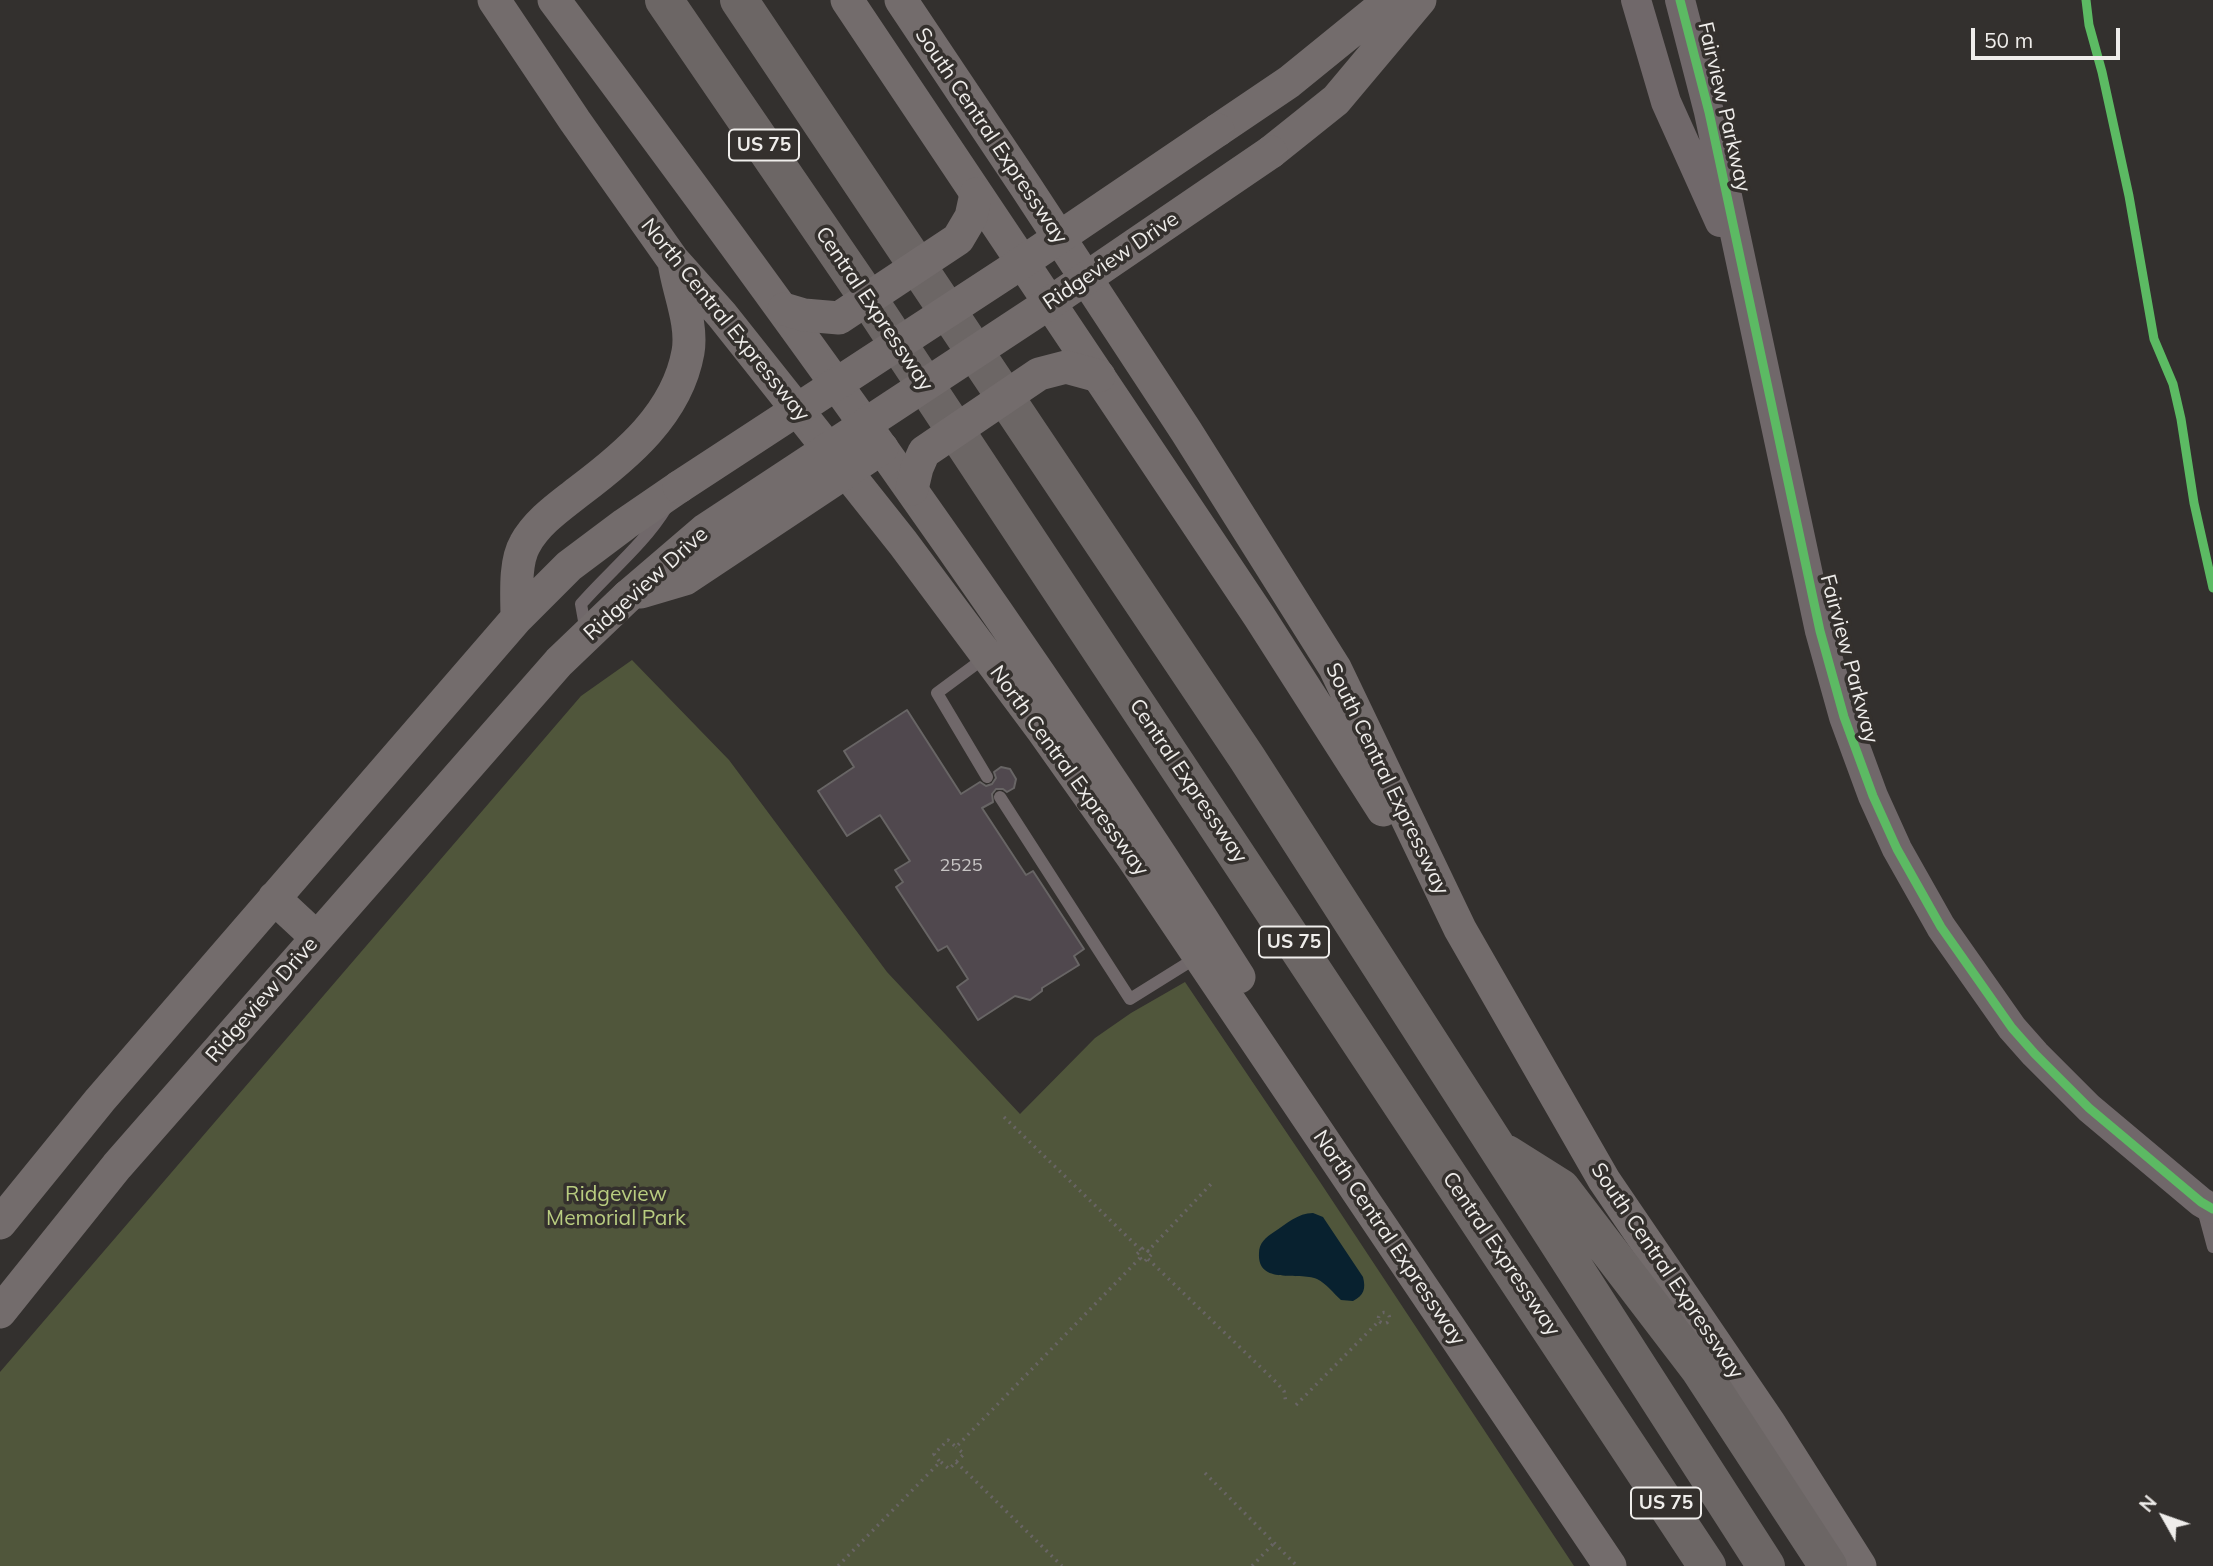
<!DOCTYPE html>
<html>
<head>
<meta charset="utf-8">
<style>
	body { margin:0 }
	#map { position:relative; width:2213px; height:1566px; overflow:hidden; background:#33302e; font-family:Mulish,sans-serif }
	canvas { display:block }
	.north { position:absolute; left:2129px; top:1482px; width:70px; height:70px; -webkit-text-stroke:5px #34302d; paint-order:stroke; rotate:310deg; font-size:19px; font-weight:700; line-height:28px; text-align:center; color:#efedeb }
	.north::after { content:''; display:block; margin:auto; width:24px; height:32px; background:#efedeb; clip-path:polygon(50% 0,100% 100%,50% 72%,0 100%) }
	.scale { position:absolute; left:1971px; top:28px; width:149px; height:32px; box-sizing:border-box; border:4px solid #efedeb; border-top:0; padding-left:9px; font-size:21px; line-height:24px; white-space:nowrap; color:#efedeb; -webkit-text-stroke:5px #34302d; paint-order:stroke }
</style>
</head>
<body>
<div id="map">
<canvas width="2213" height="1566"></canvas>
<div class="north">N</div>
<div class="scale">50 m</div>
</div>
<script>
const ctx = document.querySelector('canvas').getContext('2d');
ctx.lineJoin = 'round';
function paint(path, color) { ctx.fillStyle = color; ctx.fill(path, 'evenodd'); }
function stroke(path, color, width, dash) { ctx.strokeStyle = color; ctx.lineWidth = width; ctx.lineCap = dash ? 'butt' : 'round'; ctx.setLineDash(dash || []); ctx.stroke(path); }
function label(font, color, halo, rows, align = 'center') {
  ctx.font = font + ' Mulish,sans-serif'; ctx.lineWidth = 7; ctx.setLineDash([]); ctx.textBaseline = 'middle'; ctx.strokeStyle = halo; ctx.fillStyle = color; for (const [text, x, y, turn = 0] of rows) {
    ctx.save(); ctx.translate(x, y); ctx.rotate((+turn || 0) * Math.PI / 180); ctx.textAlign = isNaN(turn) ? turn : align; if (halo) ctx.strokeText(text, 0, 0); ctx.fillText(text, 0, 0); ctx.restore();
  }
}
const green = new Path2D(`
	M632 660 729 760 887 972 1020 1114 1095 1038 1131 1013 1185 982 1320 1182 1574 1566H0V1372L581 696Z`);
const water = new Path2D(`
	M1313 1213 1323 1217 1363 1277C1366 1289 1364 1295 1353 1301L1341 1300C1333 1293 1327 1284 1317 1279 1299 1271 1257 1286 1259 1253 1259 1243 1266 1237 1274 1232 1286 1224 1298 1213 1313 1213Z`);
const building = new Path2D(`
	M907 710 961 794 980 782 986 786 992 784 996 778 994 772 1001 767 1010 769 1016 779 1014 788 1007 792 1003 789H996L992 794 993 802 982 808 1026 875 1033 871 1084 949 1074 956 1079 965 1042 988V991L1030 1000 1015 996 978 1020 957 987 968 979 947 946 938 951 896 887 903 882 895 870 910 861 880 815 847 836 818 791 854 767 844 751Z`);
const path = new Path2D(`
	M1004 1117 1141 1250
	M1140 1258 1144 1262 1152 1254 1148 1251
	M1148 1259 1277 1383 1284 1391 1286 1403
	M1378.5 1318a5.5 5.5 0 1 1 11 0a5.5 5.5 0 1 1-11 0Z
	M1296 1405 1380 1320
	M941 1462 949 1469 964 1454 956 1447
	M956 1462 1062 1566
	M1205 1473 1297 1566
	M838 1566 940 1462 934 1454 948 1440 956 1447 1140 1258 1137 1254 1144 1247 1148 1251 1212 1183
	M1252 1566 1274 1543`);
const service = new Path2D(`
	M586 632 581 604C609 572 644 544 666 508
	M987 777 937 693 987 656
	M1000 797 1130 999 1199 956
	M2202 1206 2213 1247`);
const tertiary = new Path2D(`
	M1636 0 1666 102 1720 222
	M1680 0 1709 112 1820 631 1844 717 1873 796 1897 849 1941 927 2012 1028 2035 1054 2089 1108 2201 1202 2213 1209`);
const secondary = new Path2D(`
	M494 0 575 121 673 260 722 315 903 543 1043 731 1133 858 1610 1566
	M554 0C792 319 1026 641 1239 977
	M847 0 1259 616 1383 810
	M901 0 1026 187 1186 431 1335 668 1460 929 1604 1180 1770 1424 1860 1566
	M1218 130 1289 82 1390 0
	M1271 152 1336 100 1420 0
	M517 618C517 597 514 563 525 544 537 522 559 507 578 492 626 456 677 414 688 352 693 323 678 291 674 262
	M274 898 317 938
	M0 1223 100 1100 517 618 569 566 625 524 679 487
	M0 1312 117 1166 474 759 559 662 628 596`);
const motorway = new Path2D(`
	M664 0 863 291 1707 1566
	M739 0 1247 758 1766 1566
	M1507 1154 1561 1188 1700 1370 1828 1566`);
const secondaryBridge = new Path2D(`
	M784 309 804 315 839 318 958 239 971 217 976 194
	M679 487 1023 262 1218 130
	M912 489 917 468 924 452 1039 374 1066 367 1099 376
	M641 592 685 579 882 448
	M628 596 705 530 1051 302 1271 152`);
const cycleway = new Path2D(`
	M1680 0 1709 112 1820 631 1844 717 1873 796 1897 849 1941 927 2012 1028 2035 1054 2089 1108 2201 1202 2213 1209
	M2086 0 2089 25 2102 72 2129 196 2154 339 2173 384 2181 419 2194 503 2213 588`);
const numberNames = [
	["2525",961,866]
];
const shields = [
	[764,145,70],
	[1294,942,70],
	[1666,1503,70]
];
const shieldNames = [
	["US 75",764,145],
	["US 75",1294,942],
	["US 75",1666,1503]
];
const streetNames = [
	["Fairview Parkway",1724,107,77],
	["South Central Expressway",991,136,56],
	["Ridgeview Drive",1111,261,-34],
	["Central Expressway",874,309,56],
	["North Central Expressway",725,320,51],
	["Ridgeview Drive",646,584,-42],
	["Fairview Parkway",1849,659,75],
	["North Central Expressway",1069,771,54],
	["South Central Expressway",1387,779,64],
	["Central Expressway",1188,781,56],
	["Ridgeview Drive",262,1000,-49],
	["North Central Expressway",1389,1238,56],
	["Central Expressway",1501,1254,56],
	["South Central Expressway",1667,1271,56]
];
const parkNames = [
	["Ridgeview",616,1195],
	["Memorial Park",616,1219]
];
paint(green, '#50563b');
paint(water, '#08212f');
paint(building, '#50484e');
stroke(building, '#686565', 2);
stroke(path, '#696565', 3.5, [2, 5]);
stroke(service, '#70686a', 12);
stroke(tertiary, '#70686a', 30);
stroke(secondary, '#736c6c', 33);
stroke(motorway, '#6c6665', 38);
stroke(secondaryBridge, '#736c6c', 33);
stroke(cycleway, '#5cba63', 9);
label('18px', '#c7c4c4', null, numberNames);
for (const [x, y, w] of shields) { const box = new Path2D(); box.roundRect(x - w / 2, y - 15.5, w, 31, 5); ctx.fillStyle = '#34302d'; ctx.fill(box); stroke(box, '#efedeb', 2); }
label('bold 19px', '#efedeb', null, shieldNames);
label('21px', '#efedeb', '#34302d', streetNames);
label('21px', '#b9cd80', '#34302d', parkNames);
</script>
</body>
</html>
